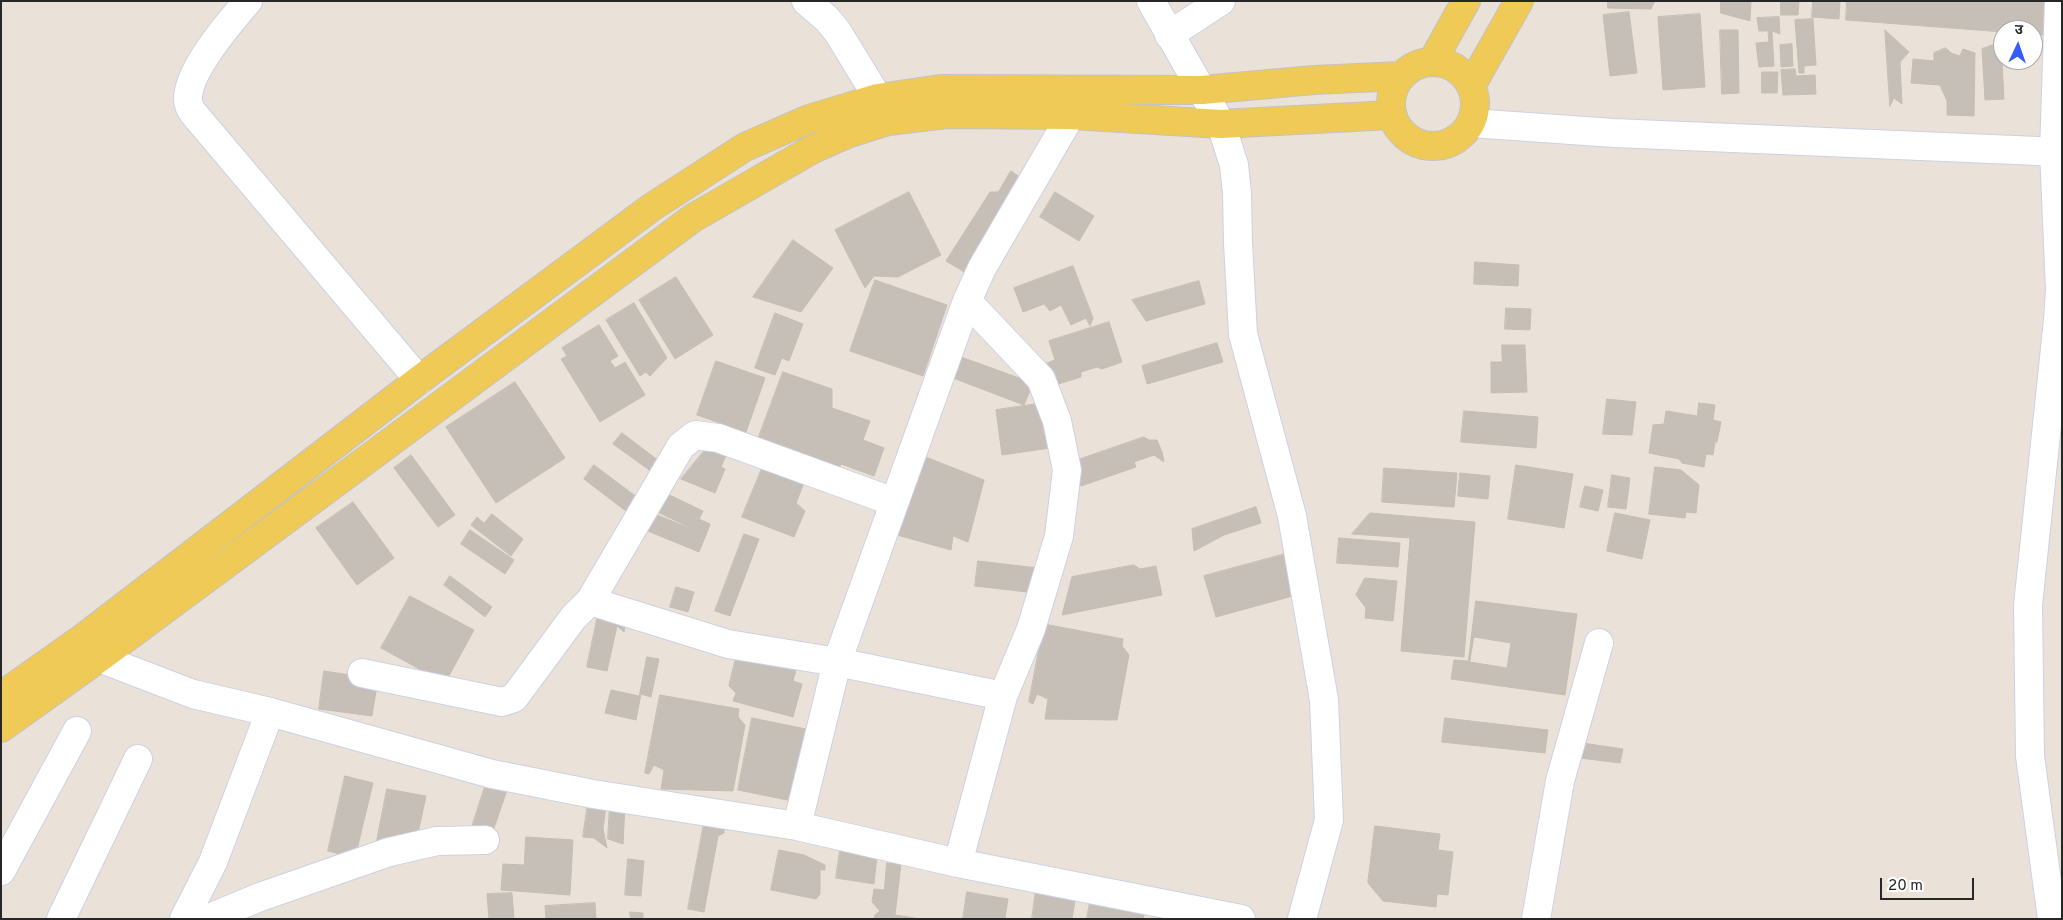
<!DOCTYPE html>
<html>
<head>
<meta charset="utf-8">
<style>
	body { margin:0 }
	#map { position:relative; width:2063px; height:920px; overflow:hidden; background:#eae2d8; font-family:Overpass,"Noto Sans Devanagari",sans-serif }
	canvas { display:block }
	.frame { position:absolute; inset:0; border:2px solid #272727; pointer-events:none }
	.north { position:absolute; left:1993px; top:20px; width:50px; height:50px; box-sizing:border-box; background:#fff; border:1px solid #a9a9a9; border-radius:50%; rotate:3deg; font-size:14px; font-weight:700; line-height:20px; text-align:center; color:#272727 }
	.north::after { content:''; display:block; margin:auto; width:18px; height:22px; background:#365df9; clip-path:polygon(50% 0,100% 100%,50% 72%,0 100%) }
	.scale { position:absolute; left:1880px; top:878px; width:94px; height:22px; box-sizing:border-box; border:2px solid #272727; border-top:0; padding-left:6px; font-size:15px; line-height:18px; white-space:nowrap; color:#272727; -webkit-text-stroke:4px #fff; paint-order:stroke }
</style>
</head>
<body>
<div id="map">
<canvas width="2063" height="920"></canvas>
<div class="frame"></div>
<div class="north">उ</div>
<div class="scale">20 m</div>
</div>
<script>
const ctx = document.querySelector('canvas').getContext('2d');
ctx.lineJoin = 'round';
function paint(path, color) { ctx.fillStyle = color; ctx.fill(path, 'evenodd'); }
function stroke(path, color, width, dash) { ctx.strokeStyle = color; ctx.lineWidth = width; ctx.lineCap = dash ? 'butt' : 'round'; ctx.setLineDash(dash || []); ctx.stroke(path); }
const building = new Path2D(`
	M1608 1H1655L1651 9 1608 8Z
	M1721 1H1751L1750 21 1721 13Z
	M1781 1H1799L1798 15H1781Z
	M1813 1H1840L1839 19 1812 17Z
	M1847 1H2049L2047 35 2033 34V30H2003V32L1846 20Z
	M1629 12 1637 73 1610 76 1603 15Z
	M1700 14 1705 87 1663 90 1658 17Z
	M1779 17 1780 34 1772 31 1774 66 1759 67 1756 43 1769 42 1768 31H1759L1757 18Z
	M1813 19 1816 65 1804 66V73H1799L1795 20Z
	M1720 30H1738L1739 93 1722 94Z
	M1885 30 1909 52 1900 62 1902 104 1894 98 1890 106Z
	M2001 42 2004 99 1985 100 1982 49Z
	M1792 44 1793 66 1781 67 1780 45Z
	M1946 48 1951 53 1960 56 1963 49 1975 53 1974 116 1947 115V101L1940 85 1911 83 1913 59 1934 61V53Z
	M1795 69 1796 76 1815 75 1816 94 1783 95 1781 70Z
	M1762 72H1778L1777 93H1762Z
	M1011 171 1024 180 966 273 946 261 990 192H998Z
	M909 192 941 255 898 277 874 276 865 288 835 230Z
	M1055 192 1094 216 1079 241 1040 217Z
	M793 240 833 268 801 312 753 297Z
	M1475 262 1519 265 1518 286 1474 284Z
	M1073 266 1093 318 1090 326 1086 318 1071 325 1061 305 1050 311 1044 304 1023 312 1014 288Z
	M676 277 713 335 675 359 639 300Z
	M875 280 947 305 923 376 850 351Z
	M1199 281 1205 304 1146 321 1132 300Z
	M634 303 667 358 650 376 646 372 640 376 606 320Z
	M1506 308 1531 309 1530 330 1505 329Z
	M775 313 803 324 789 361 782 358 775 375 755 368Z
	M1109 322 1122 362 1102 369 1097 367 1081 372V377L1049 387 1042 365 1055 360 1049 341Z
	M599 325 618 356 610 361 615 368 625 362 645 395 600 422 561 359 567 356 562 348Z
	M1217 343 1223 362 1147 384 1142 366Z
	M1502 345H1525L1527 392 1491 393V362H1502Z
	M961 357 1033 383 1024 405 953 378Z
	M716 361 765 378 746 432 697 415Z
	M783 372 832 389V408L870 421 863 440 884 448 874 476 841 464 838 471 757 442Z
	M515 382 565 458 496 503 446 427Z
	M1607 399 1636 402 1632 435 1603 434Z
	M1044 403 1050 448 1002 455 996 410Z
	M1699 403 1715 405 1713 420 1721 422 1717 442H1715L1713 455 1706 454 1704 467 1682 463 1679 459 1649 453 1653 425 1664 424 1666 411 1697 416Z
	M1464 411 1538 417 1536 448 1461 442Z
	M622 433 663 464 659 477 613 444Z
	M1144 437 1149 440H1157L1162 452 1164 462 1154 455 1134 462 1136 467 1081 486 1072 462Z
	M710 444 728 451 721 467 725 469 715 493 681 479Z
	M411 455 455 515 438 527 394 468Z
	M923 456 984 480 968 542 953 536 951 550 897 535Z
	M765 461 806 478 796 503 805 511 794 537 742 517Z
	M594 465 642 501 631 515 584 479Z
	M1516 465 1573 474 1564 528 1508 519Z
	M1655 467 1681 470 1699 485 1696 513 1686 512 1685 518 1649 514Z
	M1384 468 1457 473 1454 507 1382 502Z
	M1460 473 1490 476 1488 499 1458 496Z
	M1612 475 1630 478 1626 509 1608 507Z
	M1585 486 1603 490 1598 511 1580 507Z
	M661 491 703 511 699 519 710 524 706 535 653 510Z
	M353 502 394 558 357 585 316 528Z
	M1256 507 1261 523 1224 535 1194 551 1192 529Z
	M650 512 706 535 699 552 643 529Z
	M1370 513 1475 522 1464 657 1401 651 1410 538 1352 534Z
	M1615 513 1650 520 1642 559 1607 551Z
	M492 514 523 539 511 556 471 525 477 517 484 523Z
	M470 530 514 560 505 574 461 544Z
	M744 534 759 539 730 616 715 611Z
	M1339 538 1400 543 1398 567 1337 563Z
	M1289 553 1300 594 1216 617 1204 576Z
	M978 561 1038 568 1036 593 975 586Z
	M1134 565 1140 569 1156 566 1162 595 1062 615 1072 577Z
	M450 576 492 607 485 617 444 585Z
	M1365 578 1397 581 1393 621 1365 618 1366 608 1356 595Z
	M676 587 694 592 688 612 670 607Z
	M410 596 474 630 445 683 381 648Z
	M1476 601 1577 614 1565 695 1451 679 1454 660 1468 661Z
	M599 610 627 616 624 632 617 626 607 671 587 667Z
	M1044 624 1123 639 1122 646 1129 655 1117 720 1045 719 1048 699 1037 694 1033 704 1029 702Z
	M1474 637 1511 643 1507 668 1470 662Z
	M738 650 797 666 793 681 802 684 793 717 733 701 736 693 729 686Z
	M647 657 659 659 651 697 641 694 636 720 605 713 611 690 639 696Z
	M324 671 378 679 372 716 319 709Z
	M660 695 739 709 738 717 745 725 733 791 661 789 664 770 654 765 649 774 645 773Z
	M752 718 811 730 797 802 738 790Z
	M1445 718 1548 730 1545 753 1442 742Z
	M1582 743 1623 749 1620 763 1580 758Z
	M345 776 373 783 355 858 328 851Z
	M488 777 509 784 491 837 471 830Z
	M387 789 426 796 417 838 374 856Z
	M588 803 606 806 603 829 607 848 594 838 583 837Z
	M610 804 625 805 623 844 608 839Z
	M705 818 725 822 724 833 718 836 704 912 688 909Z
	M1375 826 1440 834 1438 850 1453 852 1448 895 1437 894 1436 907 1383 901 1368 883Z
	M526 837 573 840 570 895 501 890 503 864 524 865Z
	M779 850 804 855 825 865V870H820V894L816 899 771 890Z
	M840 851 877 856 874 884 836 878Z
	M628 859 644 861 641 896 625 895Z
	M887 863 901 864 895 915 921 919H874L875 915 880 911 872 902 874 889 884 890Z
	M1036 890 1076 895 1072 919H1032Z
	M967 892 1008 899 1005 919H963Z
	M512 893 514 919H489L487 894Z
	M1090 902 1145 911 1143 919H1087Z
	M595 903 596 919H546L545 906Z
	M630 912 643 913V919H631Z`);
const minor = new Path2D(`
	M248 1C229 23 187 71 188 100 188 105 191 110 194 114L419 380
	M806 1 827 19 837 31 878 98 887 119
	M1151 1 1221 124 1234 165 1237 193 1238 243 1243 334 1292 516 1324 700 1329 820 1302 919
	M1169 35 1221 1
	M1471 123 1614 133 2062 152
	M590 601 681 446 695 435 718 438 894 502
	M99 658 193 694 270 712 492 774 593 794 797 826 958 863 1241 919
	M362 673 502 702 514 698 573 618 590 601 728 644 837 662 1003 696
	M797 826 837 662 967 301 982 268 1071 115
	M958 863 1003 696 1031 629 1059 536 1067 470 1057 421 1041 379 967 301
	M1 871 77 731
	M61 919 138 759
	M184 919 213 862 270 712
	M207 919 260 897 389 852 437 841 485 840
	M1536 919 1560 781 1599 643
	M2052 919 2030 756 2028 605 2058 320 2060 290 2054 152 2059 1`);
const major = new Path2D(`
	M1432 62 1466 1
	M1391 104a42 42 0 1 1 84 0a42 42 0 1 1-84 0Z
	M1471 86 1519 1
	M1 696 83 638 419 380 652 207 745 147 809 119 878 98 941 89 1202 90 1314 80 1401 76
	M1 728 99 658 693 218 813 149 847 134 888 121 947 114 1071 115 1221 124 1391 115`);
paint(building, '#c5bfb8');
stroke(building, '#c5beb2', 1);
stroke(minor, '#cdd1e1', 30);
stroke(major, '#c3c3c3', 30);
stroke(minor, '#fff', 28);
stroke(major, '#f0ca57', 28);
</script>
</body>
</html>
